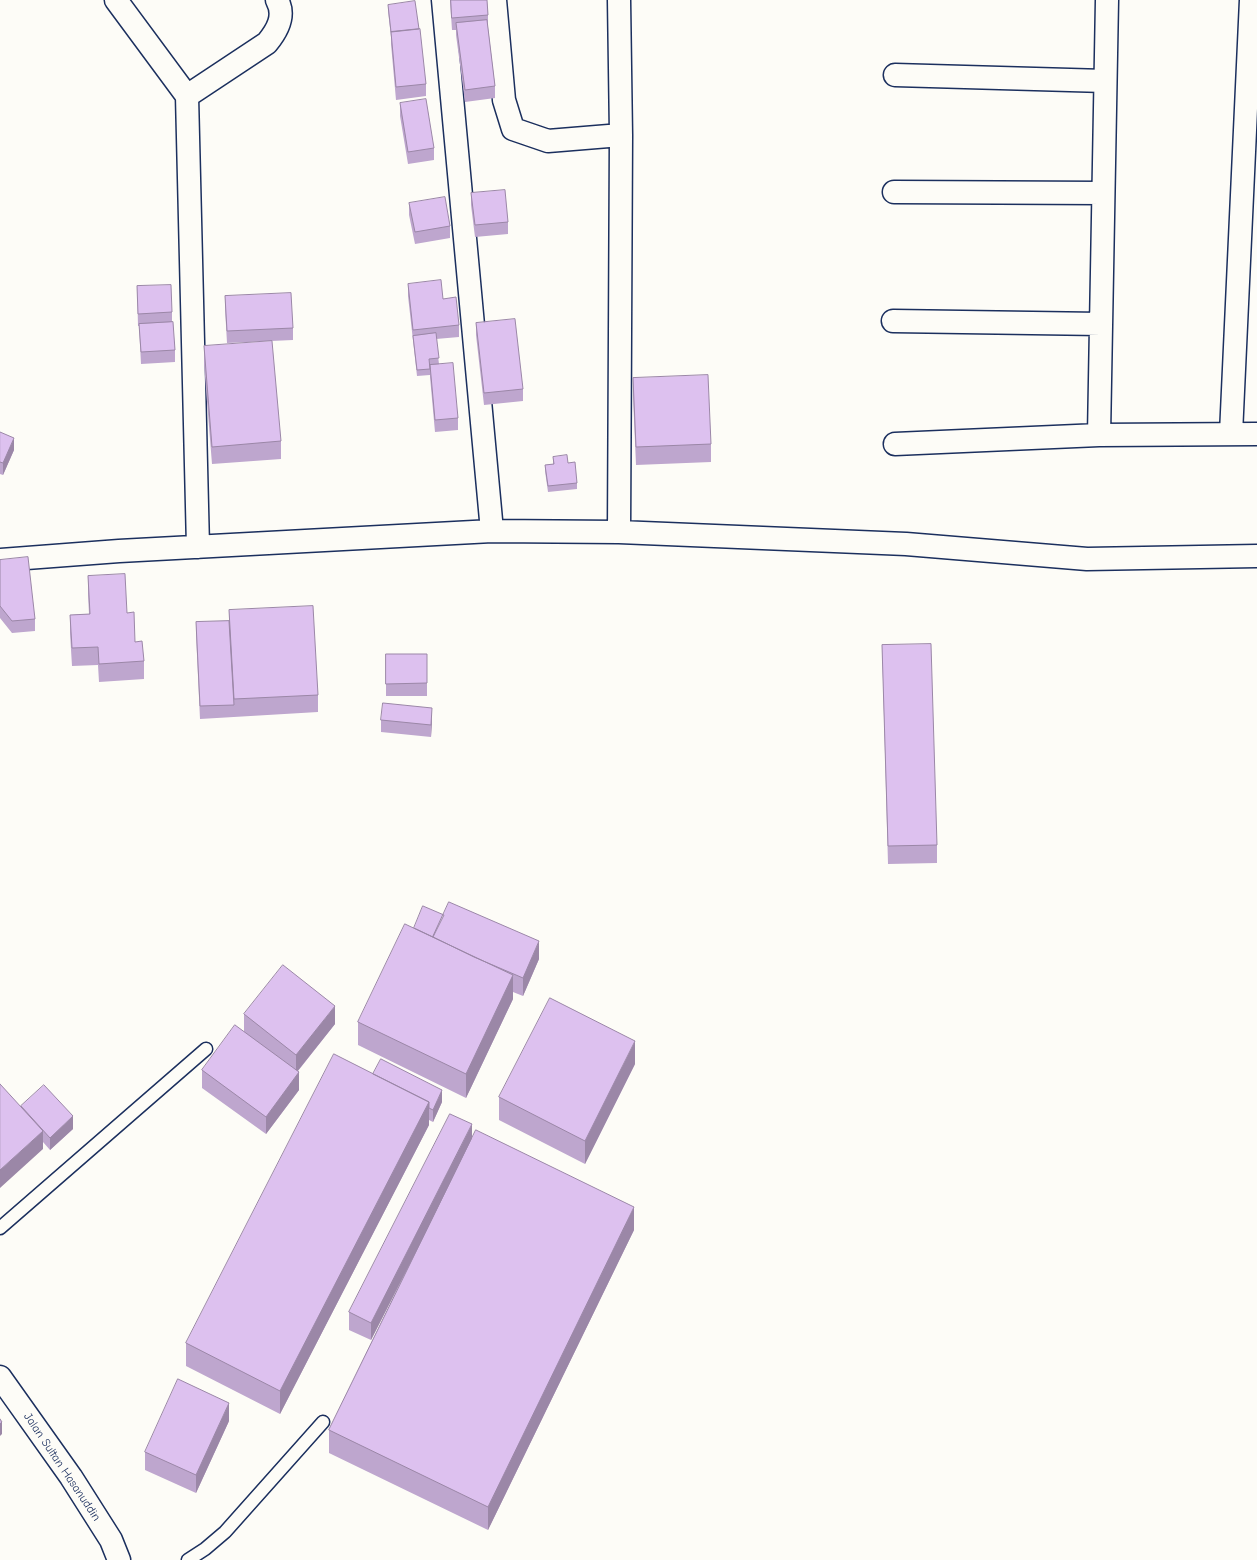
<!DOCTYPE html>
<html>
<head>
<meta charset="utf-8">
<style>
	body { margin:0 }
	canvas { display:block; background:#fdfcf7 }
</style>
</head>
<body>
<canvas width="1257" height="1560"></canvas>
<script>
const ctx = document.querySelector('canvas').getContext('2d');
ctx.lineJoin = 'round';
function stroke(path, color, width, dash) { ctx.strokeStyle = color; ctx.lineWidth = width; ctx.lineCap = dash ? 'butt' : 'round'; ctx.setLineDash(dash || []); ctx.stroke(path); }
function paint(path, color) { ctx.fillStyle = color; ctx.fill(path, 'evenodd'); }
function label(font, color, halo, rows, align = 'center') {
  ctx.font = font + ' "Comic Neue",sans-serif'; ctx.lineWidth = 3; ctx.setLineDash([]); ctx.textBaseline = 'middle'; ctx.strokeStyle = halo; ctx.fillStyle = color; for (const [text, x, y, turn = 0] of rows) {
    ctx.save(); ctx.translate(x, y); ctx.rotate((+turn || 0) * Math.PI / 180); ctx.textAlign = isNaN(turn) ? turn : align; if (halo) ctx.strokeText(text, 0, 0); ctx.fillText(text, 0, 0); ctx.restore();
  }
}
const service = new Path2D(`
	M0 1228 206 1049
	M188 1560 205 1549 225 1532 323 1422`);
const minor = new Path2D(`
	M116 0 187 96 198 547
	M443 0 492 531
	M495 0 504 100 513 129 548 141 621 135
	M895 75 1105 81
	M187 96 267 43C277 31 286 16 277 0
	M894 192 1103 193
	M893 321 1101 324
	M1231 434 1251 0
	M1099 435 1107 0
	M895 444 1099 435 1257 434
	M619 532 621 135 619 0
	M0 560 119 551 492 531 619 532 906 544 1087 559 1257 556`);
const tertiary = new Path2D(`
	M0 1377 71 1477 111 1540 119 1560`);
const wall = new Path2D(`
	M450 0H487L488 15V27L495 86V98L465 102 456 35V30H452Z
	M388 5 426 84V96L396 100 391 44V37L388 11Z
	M400 103 434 148V160L408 164 400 116Z
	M471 193 508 222V234L475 237 471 205Z
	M409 203 450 226V238L415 244 409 215Z
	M408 284 443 299 459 325V337L436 339 439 364 458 418V430L435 432 430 377V365V375L417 376 408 296Z
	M137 286 172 312V322L175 350V362L141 364 139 326H138Z
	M225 296 293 328V340L227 343 225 308Z
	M476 323 523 389V401L484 405 476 335Z
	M204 346 281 441V459L212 464 204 364Z
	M633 378 711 444V462L636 465 633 396Z
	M0 432 14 450 3 475 0 474Z
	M553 457 568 463 577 483V489L548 492 545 471V465L553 464Z
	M0 560 35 619V631L12 633 0 618Z
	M88 576 127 613 135 642 144 661V679L99 682 98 665 72 666 70 633V615L89 614 88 594Z
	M229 610 318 695V712L200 719 196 634V622L229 621Z
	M882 645 937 845V863L888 864Z
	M386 654H427V696H386Z
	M381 720H432L431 737 381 732Z
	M414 928 539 959 523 996 513 992V999L466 1098 358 1045V1022Z
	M244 1014 335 1024 298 1071 299 1090 266 1134 202 1088V1070L244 1031Z
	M635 1064 585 1164 499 1120V1097Z
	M373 1074 442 1102 433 1122 429 1120V1125L280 1414 186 1366V1343Z
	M21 1107 73 1129 50 1150 43 1142V1149Z
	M472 1138 634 1230 488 1530 329 1453V1430L415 1253 371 1340 349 1330V1312Z
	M229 1421 196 1493 145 1470V1452Z`);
const shadedWall = new Path2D(`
	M14 438V450L3 475V463Z
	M432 708V720L431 737V725Z
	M539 941V959L523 996V978Z
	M513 975V999L466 1098V1074Z
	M335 1006V1024L296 1073V1055Z
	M635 1041V1064L585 1164V1141Z
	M299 1072V1090L266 1134V1117Z
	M442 1090V1102L433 1122V1110Z
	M429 1102V1125L280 1414V1391Z
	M73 1116V1129L50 1150V1138Z
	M472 1124V1142L371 1340V1323Z
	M43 1131V1149L0 1188V1170Z
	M634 1207V1230L488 1530V1507Z
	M229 1403V1421L196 1493V1475Z
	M2 1422V1434L0 1436V1424Z`);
const building = new Path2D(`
	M451 0H487L488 15 452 18Z
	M415 1 419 29 391 32 388 5Z
	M487 20 495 86 465 90 456 23Z
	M420 29 426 84 396 87 391 32Z
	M426 99 434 148 408 152 400 103Z
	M505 190 508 222 475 225 471 193Z
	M445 197 450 226 415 232 409 203Z
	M441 280 443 299 456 297 459 325 413 330 408 284Z
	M171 285 172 312 138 314 137 286Z
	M291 293 293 328 227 331 225 296Z
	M515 319 523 389 484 393 476 323Z
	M173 322 175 350 141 352 139 324Z
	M436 333 439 358 429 359 430 369 417 370 413 336Z
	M272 341 281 441 212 447 204 346Z
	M453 363 458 418 435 420 430 365Z
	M708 375 711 444 636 447 633 378Z
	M0 432 14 438 3 463 0 462Z
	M567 455 568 463 575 462 577 483 548 486 545 465 554 464 553 457Z
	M28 557 35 619 12 621 0 606V560Z
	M125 574 127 613 134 612 135 642 142 641 144 661 99 664 98 647 72 648 70 615 90 614 88 576Z
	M313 606 318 695 234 699 229 610Z
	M229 621 234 705 200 706 196 622Z
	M931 644 937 845 888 846 882 645Z
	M386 654H427V683L386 684Z
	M383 703 432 708 431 725 381 720Z
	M449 902 539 941 523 978 474 957 433 937Z
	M423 906 444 915 433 937 414 928Z
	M405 924 513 975 466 1074 358 1022Z
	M283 965 335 1006 296 1055 244 1014Z
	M550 998 635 1041 585 1141 499 1097Z
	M235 1025 299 1072 266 1117 202 1070Z
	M334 1054 429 1102 280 1391 186 1343Z
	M381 1059 442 1090 433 1110 429 1108V1102L373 1074Z
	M0 1084 43 1131 0 1170Z
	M44 1085 73 1116 50 1138 21 1106Z
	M450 1114 472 1124 371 1323 349 1312Z
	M476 1130 634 1207 488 1507 329 1430Z
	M178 1379 229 1403 196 1475 145 1452Z
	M0 1419 2 1422 0 1424Z`);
const streetNames = [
	["Jalan Sultan Hasanuddin",62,1467,56]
];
stroke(service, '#1b2f5e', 15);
stroke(minor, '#1b2f5e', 25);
stroke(tertiary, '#1b2f5e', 25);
stroke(service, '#fdfcf7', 12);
stroke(minor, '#fdfcf7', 22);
stroke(tertiary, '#fdfcf7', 22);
paint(wall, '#bea6ce');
paint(shadedWall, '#9b87a7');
paint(building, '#ddc1ef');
stroke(building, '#9b87a7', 1);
label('12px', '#1b2f5e', '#fdfcf7', streetNames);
</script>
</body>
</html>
